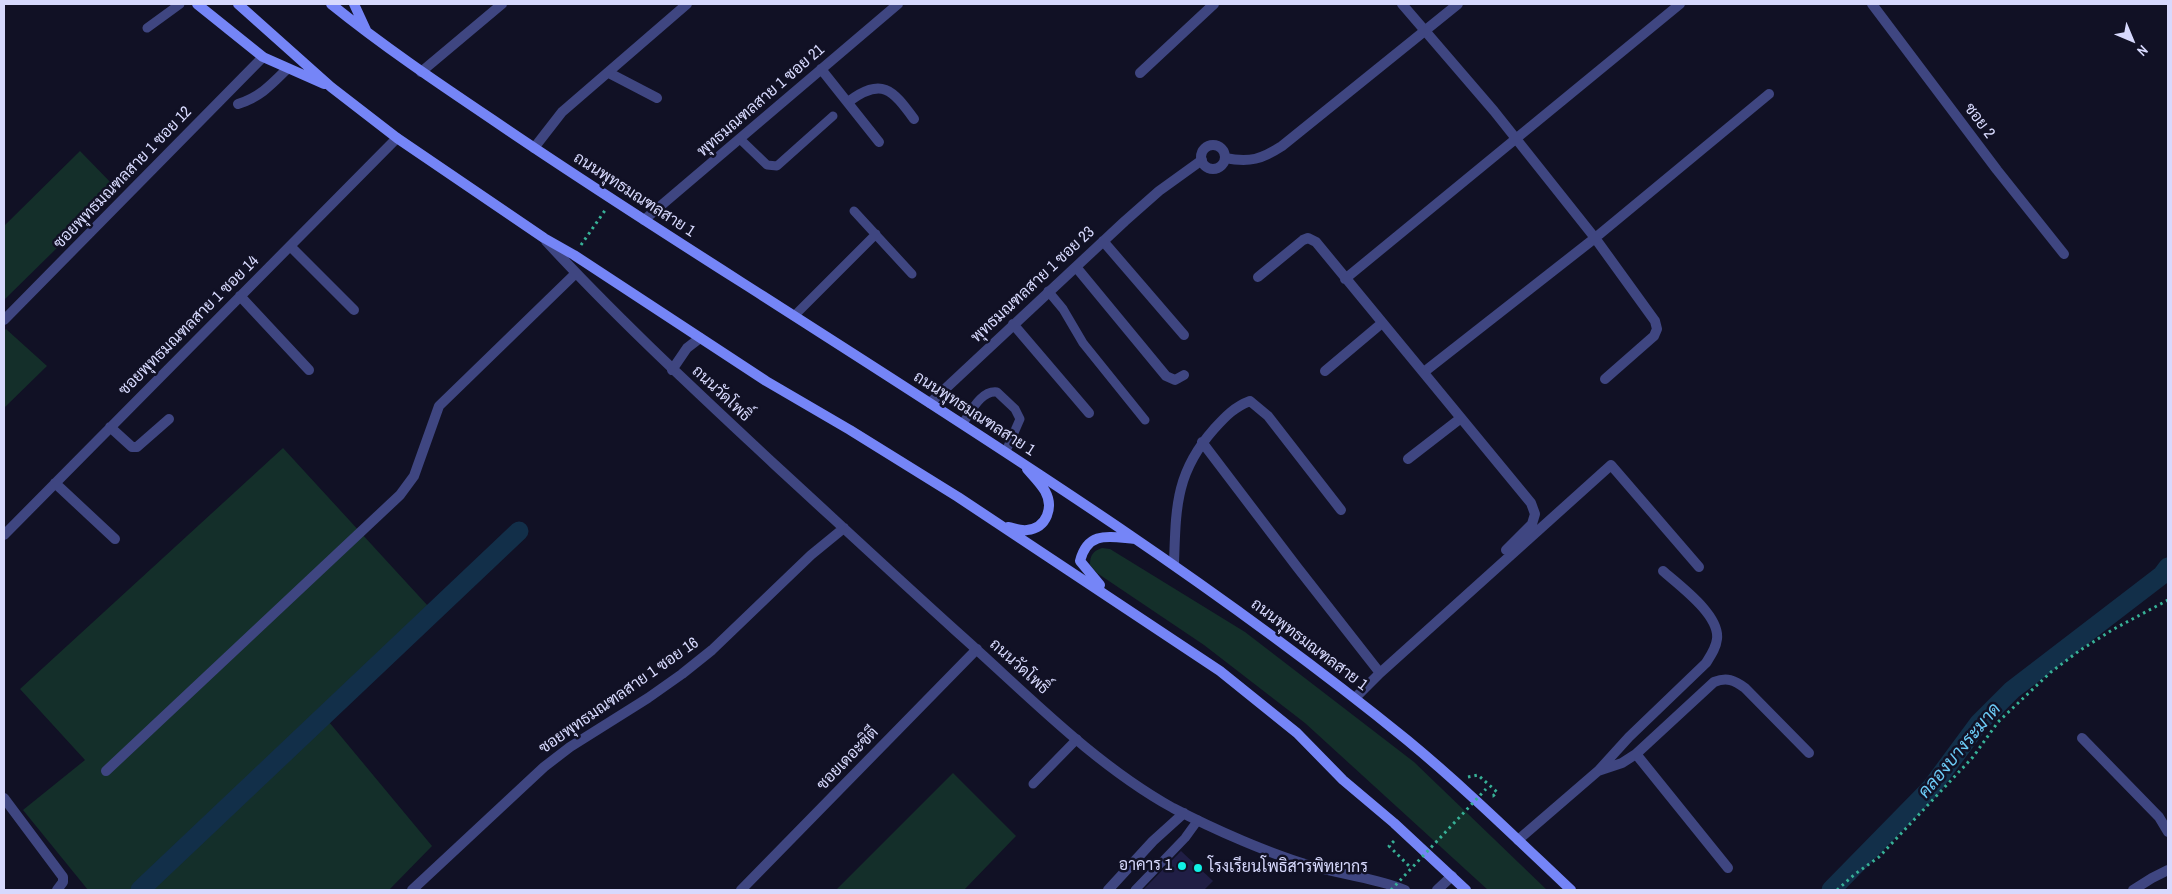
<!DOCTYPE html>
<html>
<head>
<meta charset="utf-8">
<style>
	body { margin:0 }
	#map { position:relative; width:2172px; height:894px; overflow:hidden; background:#111125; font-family:"Archivo Narrow",sans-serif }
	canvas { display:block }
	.frame { position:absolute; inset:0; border:5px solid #d7d9fd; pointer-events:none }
	.north { position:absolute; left:2107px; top:15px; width:50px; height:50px; -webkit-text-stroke:4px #111125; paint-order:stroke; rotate:135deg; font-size:14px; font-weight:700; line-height:20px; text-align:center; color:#d7d9fd }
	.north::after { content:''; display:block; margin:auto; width:18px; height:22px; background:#d7d9fd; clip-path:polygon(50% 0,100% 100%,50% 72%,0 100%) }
</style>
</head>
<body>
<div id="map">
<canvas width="2172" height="894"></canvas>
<div class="frame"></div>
<div class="north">N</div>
</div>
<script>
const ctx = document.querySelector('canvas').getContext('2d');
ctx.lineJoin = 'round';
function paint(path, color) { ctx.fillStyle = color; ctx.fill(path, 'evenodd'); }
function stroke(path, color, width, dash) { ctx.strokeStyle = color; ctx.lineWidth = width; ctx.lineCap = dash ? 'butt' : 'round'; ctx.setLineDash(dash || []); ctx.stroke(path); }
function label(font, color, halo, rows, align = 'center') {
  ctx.font = font + ' "Archivo Narrow",Sarabun,sans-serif'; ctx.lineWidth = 5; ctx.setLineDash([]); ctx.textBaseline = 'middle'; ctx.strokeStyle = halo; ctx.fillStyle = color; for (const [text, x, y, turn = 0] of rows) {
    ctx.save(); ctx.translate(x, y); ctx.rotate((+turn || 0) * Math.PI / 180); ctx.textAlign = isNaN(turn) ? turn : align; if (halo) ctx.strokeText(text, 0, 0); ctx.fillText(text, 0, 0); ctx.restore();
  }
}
const green = new Path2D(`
	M80 151 117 189 4 300V226Z
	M6 329 47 366 4 408V331Z
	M283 448 439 618 329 722 432 846 389 890H88L23 810 85 760 20 689Z
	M1102 548 1110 549 1245 632 1414 762 1547 890H1488L1305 723 1204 645 1097 573 1090 565C1090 555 1093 551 1102 548Z
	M953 773 1016 836 964 890H836Z`);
const canal = new Path2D(`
	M140 890 519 531
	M1831 890 1931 788 1979 723 2012 690 2162 575 2168 567`);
const building = new Path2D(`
	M1181 851 1213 881 1204 890H1143Z`);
const path = new Path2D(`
	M581 245 606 209
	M1468 777 1478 775 1497 792 1493 796 1491 795
	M1394 841 1389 846 1411 868
	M1837 890 1855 874 1879 857 1973 757 1998 722 2051 672 2079 651 2112 630 2168 600`);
const lane = new Path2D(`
	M147 28 180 4
	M740 139 767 165 777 166 833 116
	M854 211 912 274
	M1048 291 1063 309 1083 343 1145 420
	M794 316 876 234
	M963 423C971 412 981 390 997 392L1015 409 1020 419 1006 451
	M1033 784 1077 739
	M1135 890 1185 838 1198 820`);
const street = new Path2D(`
	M1402 4 1494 111 1595 238 1655 321 1657 329 1654 336 1605 379
	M1872 4 1997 170 2064 254
	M821 69 879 142
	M421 72 502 4
	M609 73 657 98
	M1140 73 1214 4
	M848 102C882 77 892 89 914 119
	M238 104C260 97 271 85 287 69
	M1201 157a12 12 0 1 1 24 0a12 12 0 1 1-24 0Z
	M534 148 562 112 687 4
	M1225 158C1250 163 1262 159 1282 146L1458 4
	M644 220 898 4
	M546 241C618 319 696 391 774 464 835 520 895 576 956 631 1025 692 1092 763 1173 808 1213 829 1272 855 1315 867 1345 875 1376 878 1405 890
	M1103 241 1184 335
	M290 246 354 310
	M1076 267 1166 376 1175 380 1184 375
	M1258 277 1303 240 1308 238 1316 242 1531 503 1535 514 1532 524 1506 550
	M1345 279 1680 4
	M240 296 309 370
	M4 320 263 57
	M1013 324 1089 413
	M672 370 687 348 700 338
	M1325 371 1382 323
	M1424 372 1595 238 1769 94
	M930 403 1125 221 1159 191 1202 160
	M110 427 132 447H137L169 419
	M1202 442 1297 567 1380 673
	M1408 459 1461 418
	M55 483 115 539
	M4 535 397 138
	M1174 563C1176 508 1175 473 1214 429 1225 417 1234 407 1250 401L1268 416 1341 510
	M1355 698 1380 673 1611 465 1699 567
	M2082 738 2159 817 2168 832
	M1636 754 1714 682C1727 677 1734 680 1745 688L1809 753
	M1599 770 1629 737 1706 663C1711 655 1716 648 1717 639 1720 615 1680 586 1663 571
	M106 771 400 495 414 476 439 406 576 273
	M4 798 63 877V882L57 890
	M1518 840 1598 771 1622 763 1636 754 1728 868
	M412 890 544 767 570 747 648 698 682 674 712 650 811 555 844 528
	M741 890 977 649
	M1108 890 1153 841 1184 813
	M1437 890 1452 876
	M2133 890 2152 878 2168 870`);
const secondary = new Path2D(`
	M197 4 263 57 324 84
	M238 4 331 87 397 138 544 238 574 255 766 381 850 430 958 497 1220 671 1297 733 1343 780 1394 823 1466 890
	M331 4C383 46 438 83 493 120 582 181 672 238 763 296 983 437 1204 575 1407 740 1464 787 1517 839 1571 890
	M354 4 366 30
	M1008 527C1014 528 1021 531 1027 530 1047 528 1054 507 1045 491 1040 483 1033 476 1027 469
	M1100 585 1080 561C1088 530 1110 537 1135 539`);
const pathBridge = new Path2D(`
	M1391 890 1486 789`);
const markers = [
	[1182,866,5,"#10f0e5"],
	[1198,868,5,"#10f0e5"]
];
const streetNames = [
	["พุทธมณฑลสาย 1 ซอย 21",761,101,-41],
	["ซอย 2",1979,121,53],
	["ซอยพุทธมณฑลสาย 1 ซอย 12",123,178,-46],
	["ถนนพุทธมณฑลสาย 1",634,195,33],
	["พุทธมณฑลสาย 1 ซอย 23",1033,285,-43],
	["ซอยพุทธมณฑลสาย 1 ซอย 14",189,326,-45],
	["ถนนวัดโพธิ์",721,394,43],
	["ถนนพุทธมณฑลสาย 1",974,414,33],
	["ถนนพุทธมณฑลสาย 1",1309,645,37],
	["ถนนวัดโพธิ์",1019,667,42],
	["ซอยพุทธมณฑลสาย 1 ซอย 16",619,696,-35],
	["ซอยเดอะซิตี",848,759,-46]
];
const poiNames = [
	["อาคาร 1",1172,866],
	["โรงเรียนโพธิสารพิทยากร",1208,868,"left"]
];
const waterNames = [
	["คลองบางระมาด",1960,751,-50]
];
paint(green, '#142f2a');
stroke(canal, '#122f49', 19);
paint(building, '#201e45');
stroke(path, '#37b197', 3, [2.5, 4]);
stroke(lane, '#3f4681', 9);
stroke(street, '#3f4681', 10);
stroke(secondary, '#7585f7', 10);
stroke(pathBridge, '#37b197', 3, [2.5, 4]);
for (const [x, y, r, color] of markers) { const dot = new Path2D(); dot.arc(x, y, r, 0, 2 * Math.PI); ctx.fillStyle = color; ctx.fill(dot); stroke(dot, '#111125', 2); }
label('16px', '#d7d9fd', '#111125', streetNames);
label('16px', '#d7d9fd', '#111125', poiNames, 'right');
label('italic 18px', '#6ccbf6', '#111125', waterNames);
</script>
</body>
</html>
